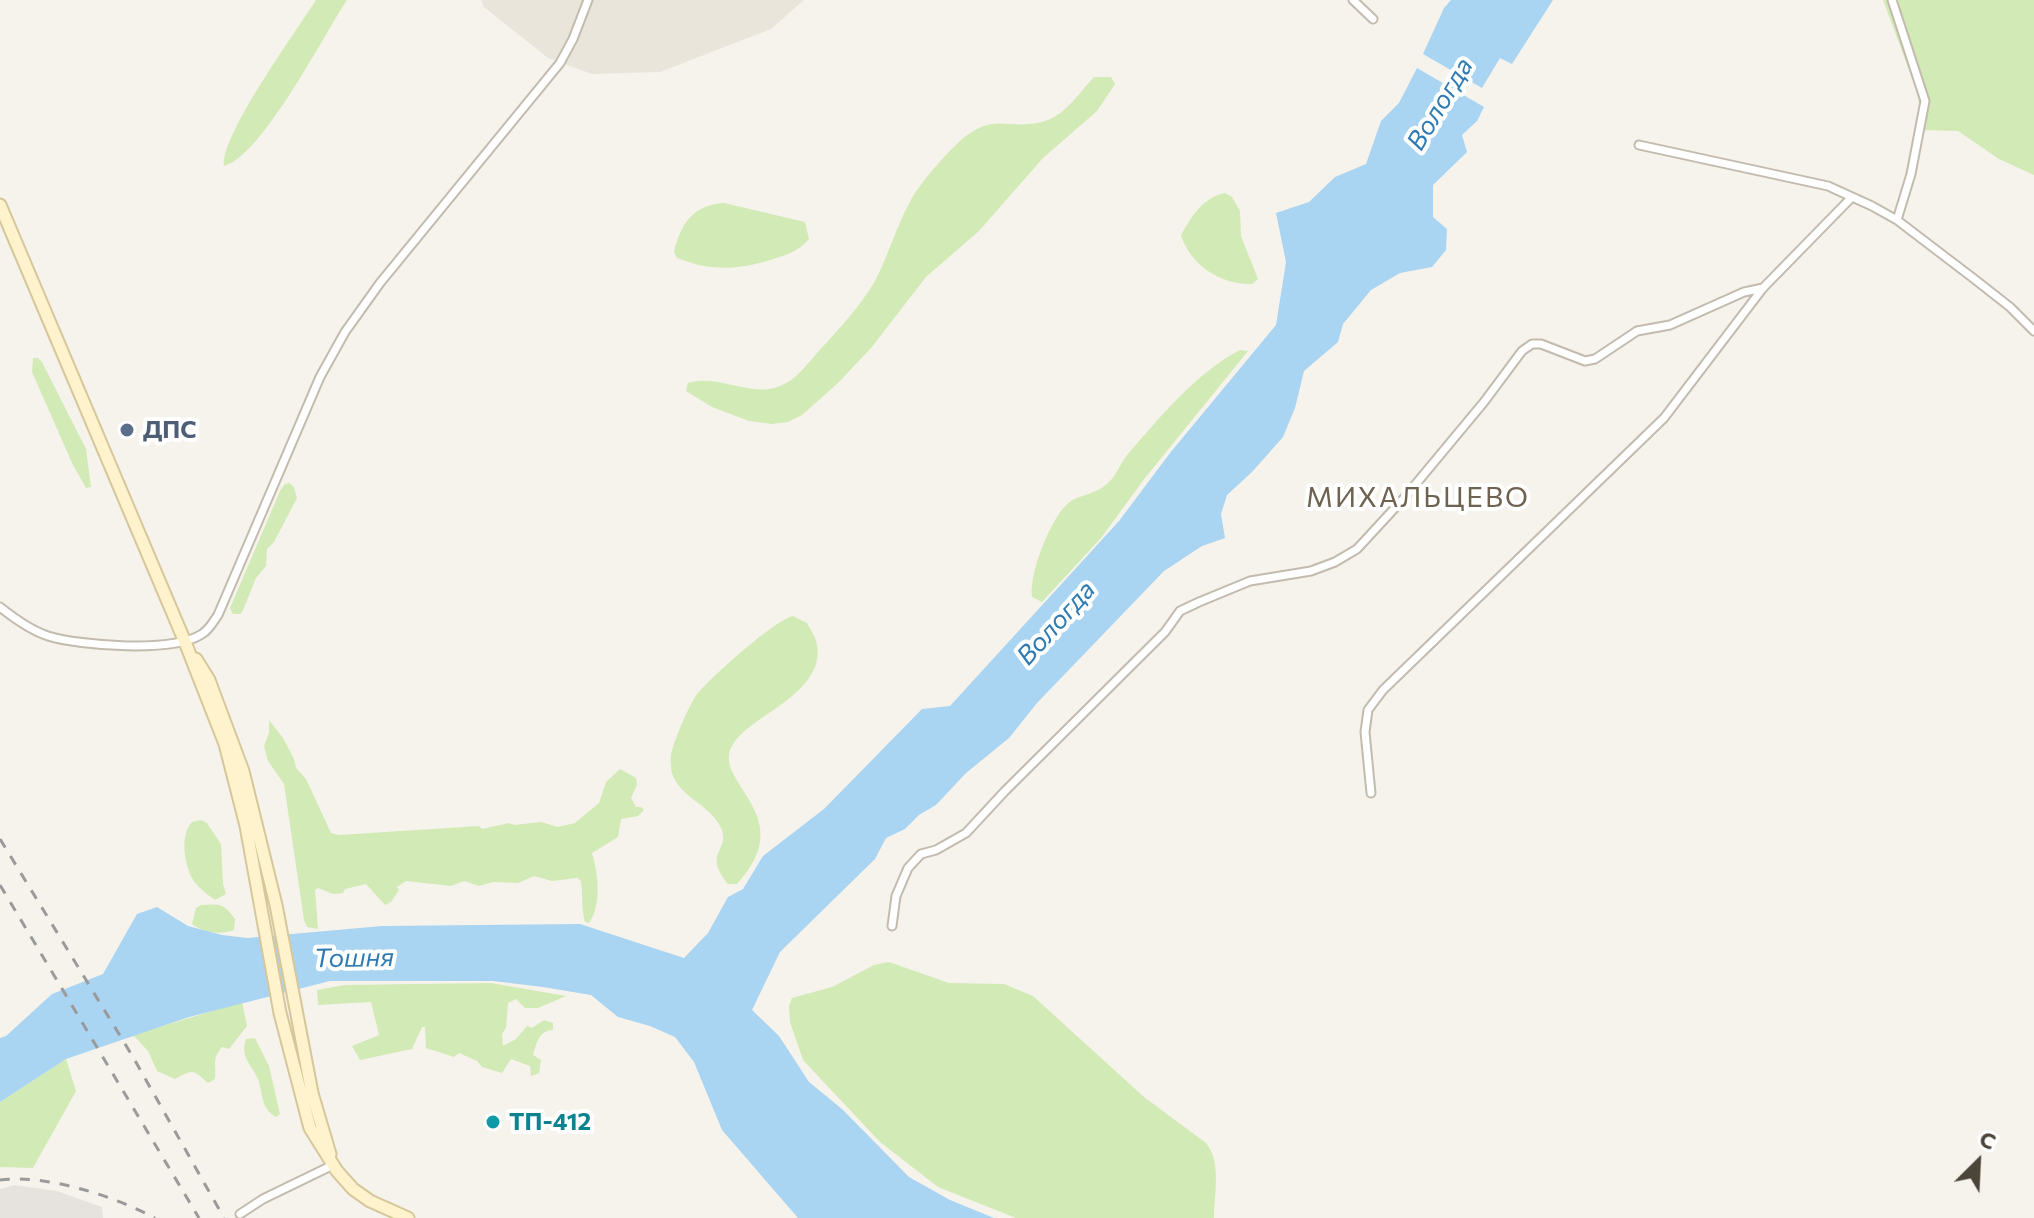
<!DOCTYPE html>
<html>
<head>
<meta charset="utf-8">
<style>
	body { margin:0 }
	#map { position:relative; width:2034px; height:1218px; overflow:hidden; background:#f6f3ec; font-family:Commissioner,sans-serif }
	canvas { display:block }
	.north { position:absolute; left:1938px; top:1122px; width:80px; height:80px; -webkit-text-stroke:6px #fff; paint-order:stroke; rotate:24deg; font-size:22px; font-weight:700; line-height:32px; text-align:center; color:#4b4439 }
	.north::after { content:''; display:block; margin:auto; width:28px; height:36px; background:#4b4439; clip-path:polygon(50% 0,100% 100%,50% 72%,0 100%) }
</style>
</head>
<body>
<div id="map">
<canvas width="2034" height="1218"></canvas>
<div class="north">С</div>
</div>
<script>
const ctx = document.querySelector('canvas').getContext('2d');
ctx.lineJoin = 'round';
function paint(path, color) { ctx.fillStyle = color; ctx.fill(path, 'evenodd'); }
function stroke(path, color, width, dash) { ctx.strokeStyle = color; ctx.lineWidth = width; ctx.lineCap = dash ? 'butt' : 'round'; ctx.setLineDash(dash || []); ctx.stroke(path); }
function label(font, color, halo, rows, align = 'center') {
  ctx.font = font + ' Commissioner,sans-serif'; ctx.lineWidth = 8; ctx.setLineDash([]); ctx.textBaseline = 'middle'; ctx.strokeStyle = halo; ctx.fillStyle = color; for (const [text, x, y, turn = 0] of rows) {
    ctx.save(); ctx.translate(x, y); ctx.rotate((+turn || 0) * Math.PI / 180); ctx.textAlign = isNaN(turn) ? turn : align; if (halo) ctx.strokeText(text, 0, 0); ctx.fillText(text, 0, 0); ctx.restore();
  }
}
const residential = new Path2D(`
	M481 0H804L771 29 660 72 592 74 548 58 484 7Z`);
const industrial = new Path2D(`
	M14 1185 57 1191 102 1207 103 1218H0V1189Z`);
const green = new Path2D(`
	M316 0H347C323 36 262 156 224 166 220 136 297 30 316 0Z
	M1883 0H2034V175L1999 159 1958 131 1921 130 1918 94Z
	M1094 77H1111L1115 84 1097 111 1043 158 979 231 926 277 871 348 838 383 802 415 788 422 772 424 749 421 712 407 686 391 688 383C718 374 749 397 777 387 795 382 806 365 818 352 839 329 859 308 875 281 889 254 897 224 912 198 922 181 945 155 959 142 994 110 1009 132 1045 121 1065 115 1080 92 1094 77Z
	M1225 193 1232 197 1240 211 1241 236 1258 279 1252 284C1221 285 1190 265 1181 235 1192 216 1202 198 1225 193Z
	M724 203 805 222 809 239C800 250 789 254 776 258 741 270 712 272 677 258L674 252C681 223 693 205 724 203Z
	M1240 350 1248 351 1145 478 1101 538 1042 602 1032 597C1029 575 1047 530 1061 511 1077 490 1092 500 1111 480 1118 472 1121 462 1128 454 1160 417 1196 373 1240 350Z
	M33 358H38L42 362 86 449 91 487 86 488 72 463 32 372Z
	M289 483 294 487 297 498 274 542 267 549 266 566 256 578 243 610 241 614H233L230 608 280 491 285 484Z
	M793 616 807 623C811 630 816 638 817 645 824 682 779 705 755 723 746 729 734 739 730 750 718 786 799 817 737 884H728C702 852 731 851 721 828 711 805 679 797 672 773 671 768 670 760 671 755 673 743 690 702 698 693 713 676 773 621 793 616Z
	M269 720 283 738 294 759 296 768 306 779 331 833 339 835 479 826 482 829 509 823 514 825 541 822 558 827 575 823 599 803 606 782 620 769 636 778 637 785 631 798 636 807H641L644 810 638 816 621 819 618 837 592 853C598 872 602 906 589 923L585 922C581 908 583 895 581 881L577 878 552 881 534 876 518 883 493 882 479 886 464 881 451 886 406 881 397 887 399 890 391 902 385 905 366 884 345 889 343 893 333 894 318 888 315 890 318 929 307 927 304 920 284 784 268 761 264 746 269 733Z
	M201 820 207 823 221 844 223 884 226 894 215 900C208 895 195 885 192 878 184 863 180 834 192 822Z
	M201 905C221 904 223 903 235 919L234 930C221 935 203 933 192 924L196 908Z
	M889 962 949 983 1004 984 1033 996 1144 1097 1206 1143C1222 1163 1214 1194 1214 1218H1016L938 1187 880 1142 803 1060 790 1022 789 1006 792 998 832 987 874 965Z
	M491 983 566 996 538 1008H525L516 999 508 1003 506 1028 502 1034 503 1046 516 1039 527 1026 532 1028 544 1020 553 1023V1030C538 1031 537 1043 533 1055L541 1060 539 1073 531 1076 530 1066 511 1059 502 1073 482 1067 477 1061 459 1053 454 1057 426 1048 425 1027H422L412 1049 360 1060 352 1046 379 1035 371 1002 318 1005 317 990 345 985Z
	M242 1002 247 1026 229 1049 222 1047C211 1060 217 1065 215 1079L208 1083C193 1069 193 1069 175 1079L157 1071 148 1051 133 1035Z
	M255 1038 269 1066 280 1114 276 1117C261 1108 263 1096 259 1082 253 1065 239 1058 246 1039Z
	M66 1059 76 1091 33 1168 0 1167V1102Z`);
const water = new Path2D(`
	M1451 0H1553L1512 64 1500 58 1482 88 1423 54 1444 8Z
	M1417 68 1484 107 1477 121 1462 135 1467 152 1433 185V217L1447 229 1446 250 1432 267 1400 273 1371 290 1343 324 1338 342 1304 371 1295 408 1283 437 1252 472 1227 495 1221 514 1225 538 1202 546 1164 571 1037 703 1009 738 966 773 936 805 919 815 905 829 886 838 875 859 780 952 752 1010 779 1036 809 1082 842 1109 909 1177 950 1200 994 1218H798L722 1130 694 1062 675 1037 650 1026 618 1017 591 995 543 987 493 981H330L189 1017 66 1059 0 1102V1038L6 1036 52 994 103 974 137 914 157 907 188 926 222 935 247 938 382 926 580 924 684 958 708 933 728 897 743 889 763 856 824 809 922 709 950 706 1119 521 1170 453 1276 325 1286 262 1276 213 1309 202 1335 177 1366 164 1381 121 1399 103Z`);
const river = new Path2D(`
	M1443 105 1470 55`);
const street = new Path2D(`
	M1353 0 1373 19
	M1892 0 1925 101 1911 174 1897 220
	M1639 145 1828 186 1872 206 1897 220 1973 278 2010 307 2034 331
	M0 607C15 619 30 630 48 636 81 646 173 653 202 634 209 630 213 622 218 615L320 377 345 332 380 283 560 63 573 39 588 0
	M1371 793 1365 732 1368 710 1383 690 1664 418 1763 288 1852 197
	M892 926 896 896 908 868 921 854 936 850 966 833 1005 791 1165 632 1180 611 1199 602 1250 581 1311 571 1335 562 1357 549 1405 497 1484 402 1522 351 1532 344H1541L1585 361 1595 359 1637 331 1670 325 1744 292 1763 288
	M240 1214 263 1199 333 1165`);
const secondary = new Path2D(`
	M0 205 185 642 225 744 246 826 280 1013 310 1128 337 1171 353 1189 370 1201 408 1218
	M196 659 209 680 243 771 276 905 312 1093 330 1154`);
const rail = new Path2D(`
	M0 839 133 1057 224 1218
	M0 885 199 1218
	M0 1180C46 1174 114 1196 155 1218`);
const markers = [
	[127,430,8,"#5c6f8a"],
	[493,1122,8,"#0f9aa8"]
];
const serviceNames = [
	["ДПС",143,430]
];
const cultureNames = [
	["ТП-412",509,1122]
];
const waterNames = [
	["Вологда",1440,104,-59],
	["Вологда",1056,623,-48],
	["Тошня",354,958,-1]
];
const quarterNames = [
	["МИХАЛЬЦЕВО",1418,498]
];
paint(residential, '#eae5da');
paint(industrial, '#e6e2dd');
paint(green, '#d2eab5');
paint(water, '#a9d4f2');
stroke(river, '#a9d4f2', 16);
stroke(street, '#c2bbae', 11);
stroke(secondary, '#d6c79b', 15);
stroke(street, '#fff', 7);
stroke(secondary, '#fff3cd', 11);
stroke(rail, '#9a9a9a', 3, [10, 10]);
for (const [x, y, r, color] of markers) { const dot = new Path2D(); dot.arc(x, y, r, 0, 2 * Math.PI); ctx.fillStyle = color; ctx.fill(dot); stroke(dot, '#fff', 3); }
label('bold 24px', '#4e5e75', '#fff', serviceNames, 'left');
label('bold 24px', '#0d838f', '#fff', cultureNames, 'left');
label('italic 26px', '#2e7ab2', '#fff', waterNames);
ctx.letterSpacing = '2px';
label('28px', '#6e6250', '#fff', quarterNames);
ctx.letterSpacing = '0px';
</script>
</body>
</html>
